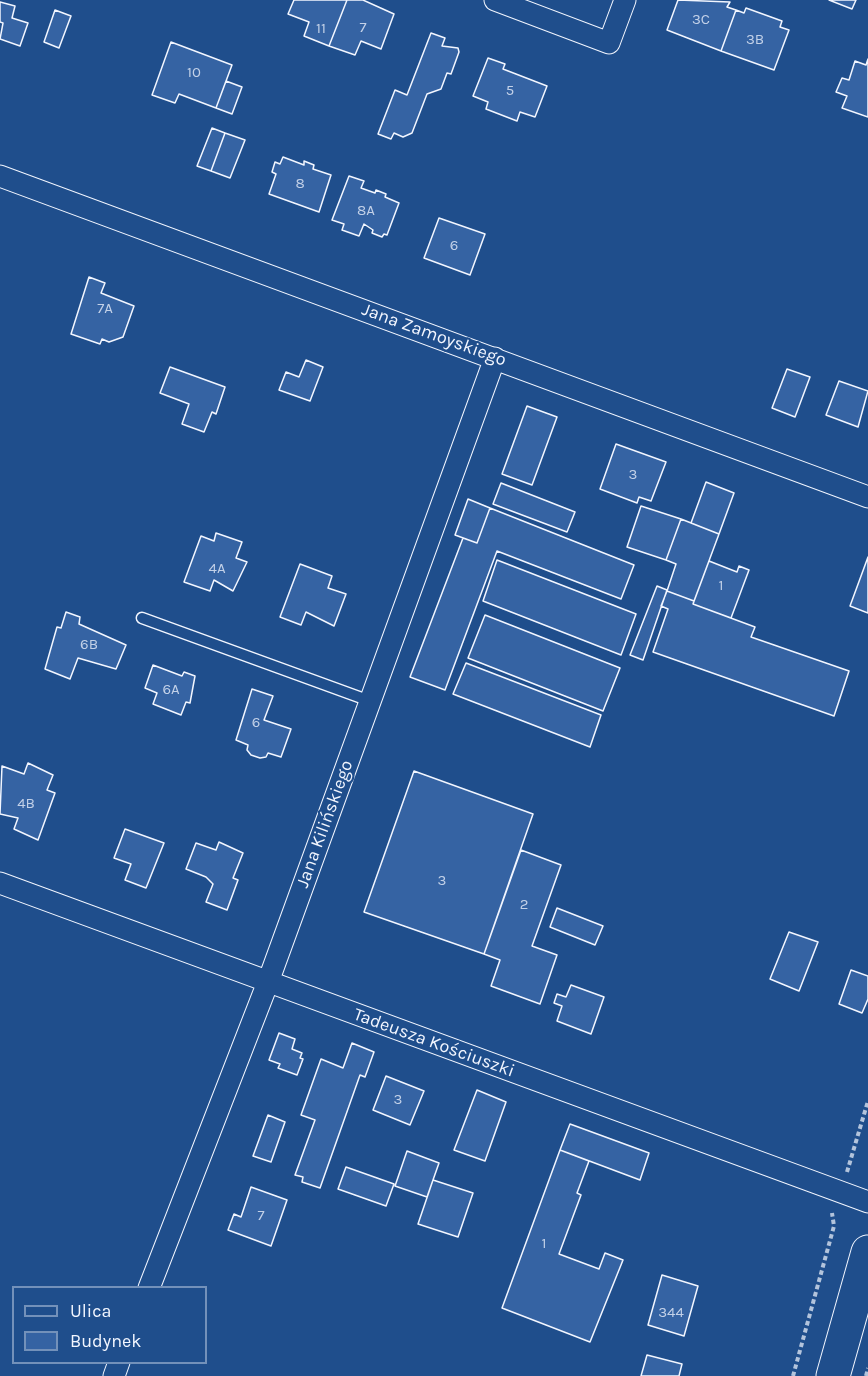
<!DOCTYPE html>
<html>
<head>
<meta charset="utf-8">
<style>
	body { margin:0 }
	#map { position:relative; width:868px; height:1376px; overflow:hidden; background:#1f4e8c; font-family:Karla,sans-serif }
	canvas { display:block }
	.legend { position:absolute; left:12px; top:1286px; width:195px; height:78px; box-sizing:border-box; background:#1f4e8c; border:2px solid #7391ba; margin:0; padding:8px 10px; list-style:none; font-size:18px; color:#f2f6ff }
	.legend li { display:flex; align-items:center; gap:12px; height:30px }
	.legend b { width:30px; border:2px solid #7391ba }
</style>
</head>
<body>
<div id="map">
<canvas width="868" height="1376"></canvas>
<ul class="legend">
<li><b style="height:8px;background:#1f4e8c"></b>Ulica</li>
<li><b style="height:16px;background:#3563a3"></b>Budynek</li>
</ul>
</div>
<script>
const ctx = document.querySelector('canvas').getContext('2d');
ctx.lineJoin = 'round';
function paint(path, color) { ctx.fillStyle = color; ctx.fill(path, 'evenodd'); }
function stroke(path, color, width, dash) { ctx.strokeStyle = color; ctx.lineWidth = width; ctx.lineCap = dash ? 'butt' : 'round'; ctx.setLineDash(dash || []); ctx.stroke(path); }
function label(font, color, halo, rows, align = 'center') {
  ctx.font = font + ' Karla,sans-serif'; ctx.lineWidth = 4.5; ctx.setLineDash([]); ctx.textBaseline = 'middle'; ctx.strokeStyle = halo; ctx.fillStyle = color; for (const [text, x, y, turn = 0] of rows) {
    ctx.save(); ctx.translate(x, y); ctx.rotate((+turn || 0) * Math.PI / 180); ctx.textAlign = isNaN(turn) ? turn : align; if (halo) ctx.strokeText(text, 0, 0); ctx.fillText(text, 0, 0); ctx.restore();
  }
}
const building = new Path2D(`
	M294 0H347L329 46 304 36 309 22 288 14Z
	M347 0H363L394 14 381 49 361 41 355 55 329 46Z
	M678 0 730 2 727 7 736 10 721 51 667 30Z
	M829 0H856L852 9Z
	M0 2 15 6 12 18 28 23 20 46 0 39 3 23 0 22Z
	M746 8 782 21 780 27 789 30 774 70 721 51 736 10 744 13Z
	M55 10 71 16 59 48 44 42Z
	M431 33 445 38 442 46 458 48 459 52 451 74 447 73 441 89 427 94 412 133 403 137 394 133 391 139 378 134 395 90 407 95Z
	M171 42 232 65 216 108 179 94 175 103 152 95Z
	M488 58 505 64 503 69 547 86 535 117 520 112 517 121 486 109 488 102 473 96Z
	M868 59V117L842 108 847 96 836 92 842 78 849 80 855 61 866 65Z
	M226 81 242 87 232 114 216 108Z
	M212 128 225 133 211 171 197 166Z
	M225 133 245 140 230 178 211 171Z
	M283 157 304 165V161L314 165 313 169 331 175 319 212 269 194 276 174 272 172 275 162 280 164Z
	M349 176 364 181 361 188 375 193 376 190 386 194 385 197 399 203 387 235 384 234 382 237 372 233 373 230 364 224 359 236 342 230 344 224 332 220Z
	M439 218 485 234 470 275 424 258Z
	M89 277 105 283 101 293 134 306 123 337 109 342 102 339 100 344 71 334Z
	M306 360 323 367 310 401 279 390 286 372 299 377Z
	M170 367 225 387 216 414 212 412 204 432 182 424 189 404 160 393Z
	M787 369 810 377 795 417 772 408Z
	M839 381 868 391 858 427 826 415Z
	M527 406 557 417 532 485 502 474Z
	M616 444 666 462 651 501 639 497 637 503 600 489Z
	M706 482 734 493 719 534 691 523Z
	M501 483 575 512 567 532 493 504Z
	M468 499 490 508 477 543 455 535Z
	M641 506 681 519 666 560 627 547Z
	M490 508 634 565 621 599 497 551 445 690 410 677 463 538 477 543Z
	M681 519 719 534 694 601 667 591 676 564 666 560Z
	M216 533 242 542 236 558 247 562 233 591 214 580 210 591 184 582 201 536 214 541Z
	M868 557V613L850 606Z
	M497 560 636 614 621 655 483 601Z
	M709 561 737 572 739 566 749 570 731 618 693 604Z
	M300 564 332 576 328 588 346 594 334 626 306 612 301 625 280 617Z
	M657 586 667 590 643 660 630 655Z
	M667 591 694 601 693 604 755 627 751 637 849 671 834 716 653 652 668 609 661 606Z
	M66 612 80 617 79 624 126 645 116 669 78 658 70 679 45 669 57 627 61 628Z
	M485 615 620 668 603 711 468 658Z
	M466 663 601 715 590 747 453 694Z
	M153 665 182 676 184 672 195 676 190 703 186 702 181 715 153 704 157 693 145 688Z
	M252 689 273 696 264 720 291 729 281 757 268 753 266 757 260 758 251 755 247 750 248 745 236 740Z
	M28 763 53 775 47 790 55 793 38 840 14 829 18 818 0 814 2 766 24 774Z
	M414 771 533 814 484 954 364 912Z
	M125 829 164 843 146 888 125 880 131 864 114 858Z
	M219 842 243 853 233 878 238 880 227 910 206 902 213 884 206 877 186 869 196 843 216 850Z
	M521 850 561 865 532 946 557 955 540 1004 491 986 500 960 484 954Z
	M557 908 603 926 595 945 550 927Z
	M789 932 818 942 799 991 770 979Z
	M851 970 868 976V999L862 1013 839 1004Z
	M571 985 604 997 591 1034 557 1021 562 1006 554 1003 557 994 566 997Z
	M279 1033 295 1039 292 1049 302 1053 300 1058 303 1059 297 1075 278 1068 280 1064 269 1060Z
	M352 1043 374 1052 365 1077 360 1075 320 1188 302 1182 303 1177 295 1175 315 1120 301 1115 321 1059 343 1068Z
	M386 1076 424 1091 410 1125 373 1110Z
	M477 1090 506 1102 485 1161 454 1150Z
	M268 1115 285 1122 271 1162 253 1156Z
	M570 1124 649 1153 640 1180 560 1150Z
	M560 1150 589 1161 577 1193 581 1195 559 1254 599 1269 605 1253 623 1260 590 1342 502 1308Z
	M407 1151 439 1163 427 1197 395 1186Z
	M346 1167 394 1184 386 1206 338 1189Z
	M433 1180 473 1193 458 1237 418 1224Z
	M251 1187 287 1200 271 1246 228 1230 234 1214 241 1217Z
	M662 1275 698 1286 684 1336 648 1325Z
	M647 1355 682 1364 679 1376H641Z`);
const path = new Path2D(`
	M847 1172 868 1101
	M793 1376 834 1226 832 1213
	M866 1376 868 1368`);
const lane = new Path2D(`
	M142 618 370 701`);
const street = new Path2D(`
	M495 0 609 43 625 0
	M0 176 868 497
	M0 883 868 1202
	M149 1288 268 982 495 358
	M114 1376 119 1362`);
const primary = new Path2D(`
	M833 1376 868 1252`);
const numberNames = [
	["3C",701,20],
	["7",363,28],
	["11",321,29],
	["3B",755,40],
	["10",194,73],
	["5",510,91],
	["8",300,184],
	["8A",366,211],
	["6",454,246],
	["7A",105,309],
	["3",633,475],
	["4A",217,569],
	["1",721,586],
	["6B",89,645],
	["6A",171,690],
	["6",256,723],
	["4B",26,804],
	["3",442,881],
	["2",524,905],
	["3",398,1100],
	["7",261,1216],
	["1",544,1244],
	["344",671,1313]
];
const streetNames = [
	["Jana Zamoyskiego",434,335,20],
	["Jana Kilińskiego",325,824,-70],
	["Tadeusza Kościuszki",434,1043,20]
];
paint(building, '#3563a3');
stroke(building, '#f2f6ff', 1.5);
stroke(lane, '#f2f6ff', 13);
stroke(street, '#f2f6ff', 23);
stroke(primary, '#f2f6ff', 35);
stroke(path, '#b3c4dc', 4, [4.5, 3]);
stroke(lane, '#1f4e8c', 10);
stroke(street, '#1f4e8c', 21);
stroke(primary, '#1f4e8c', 33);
label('15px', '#c3d1e8', null, numberNames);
label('18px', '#f2f6ff', '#1f4e8c', streetNames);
</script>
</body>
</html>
